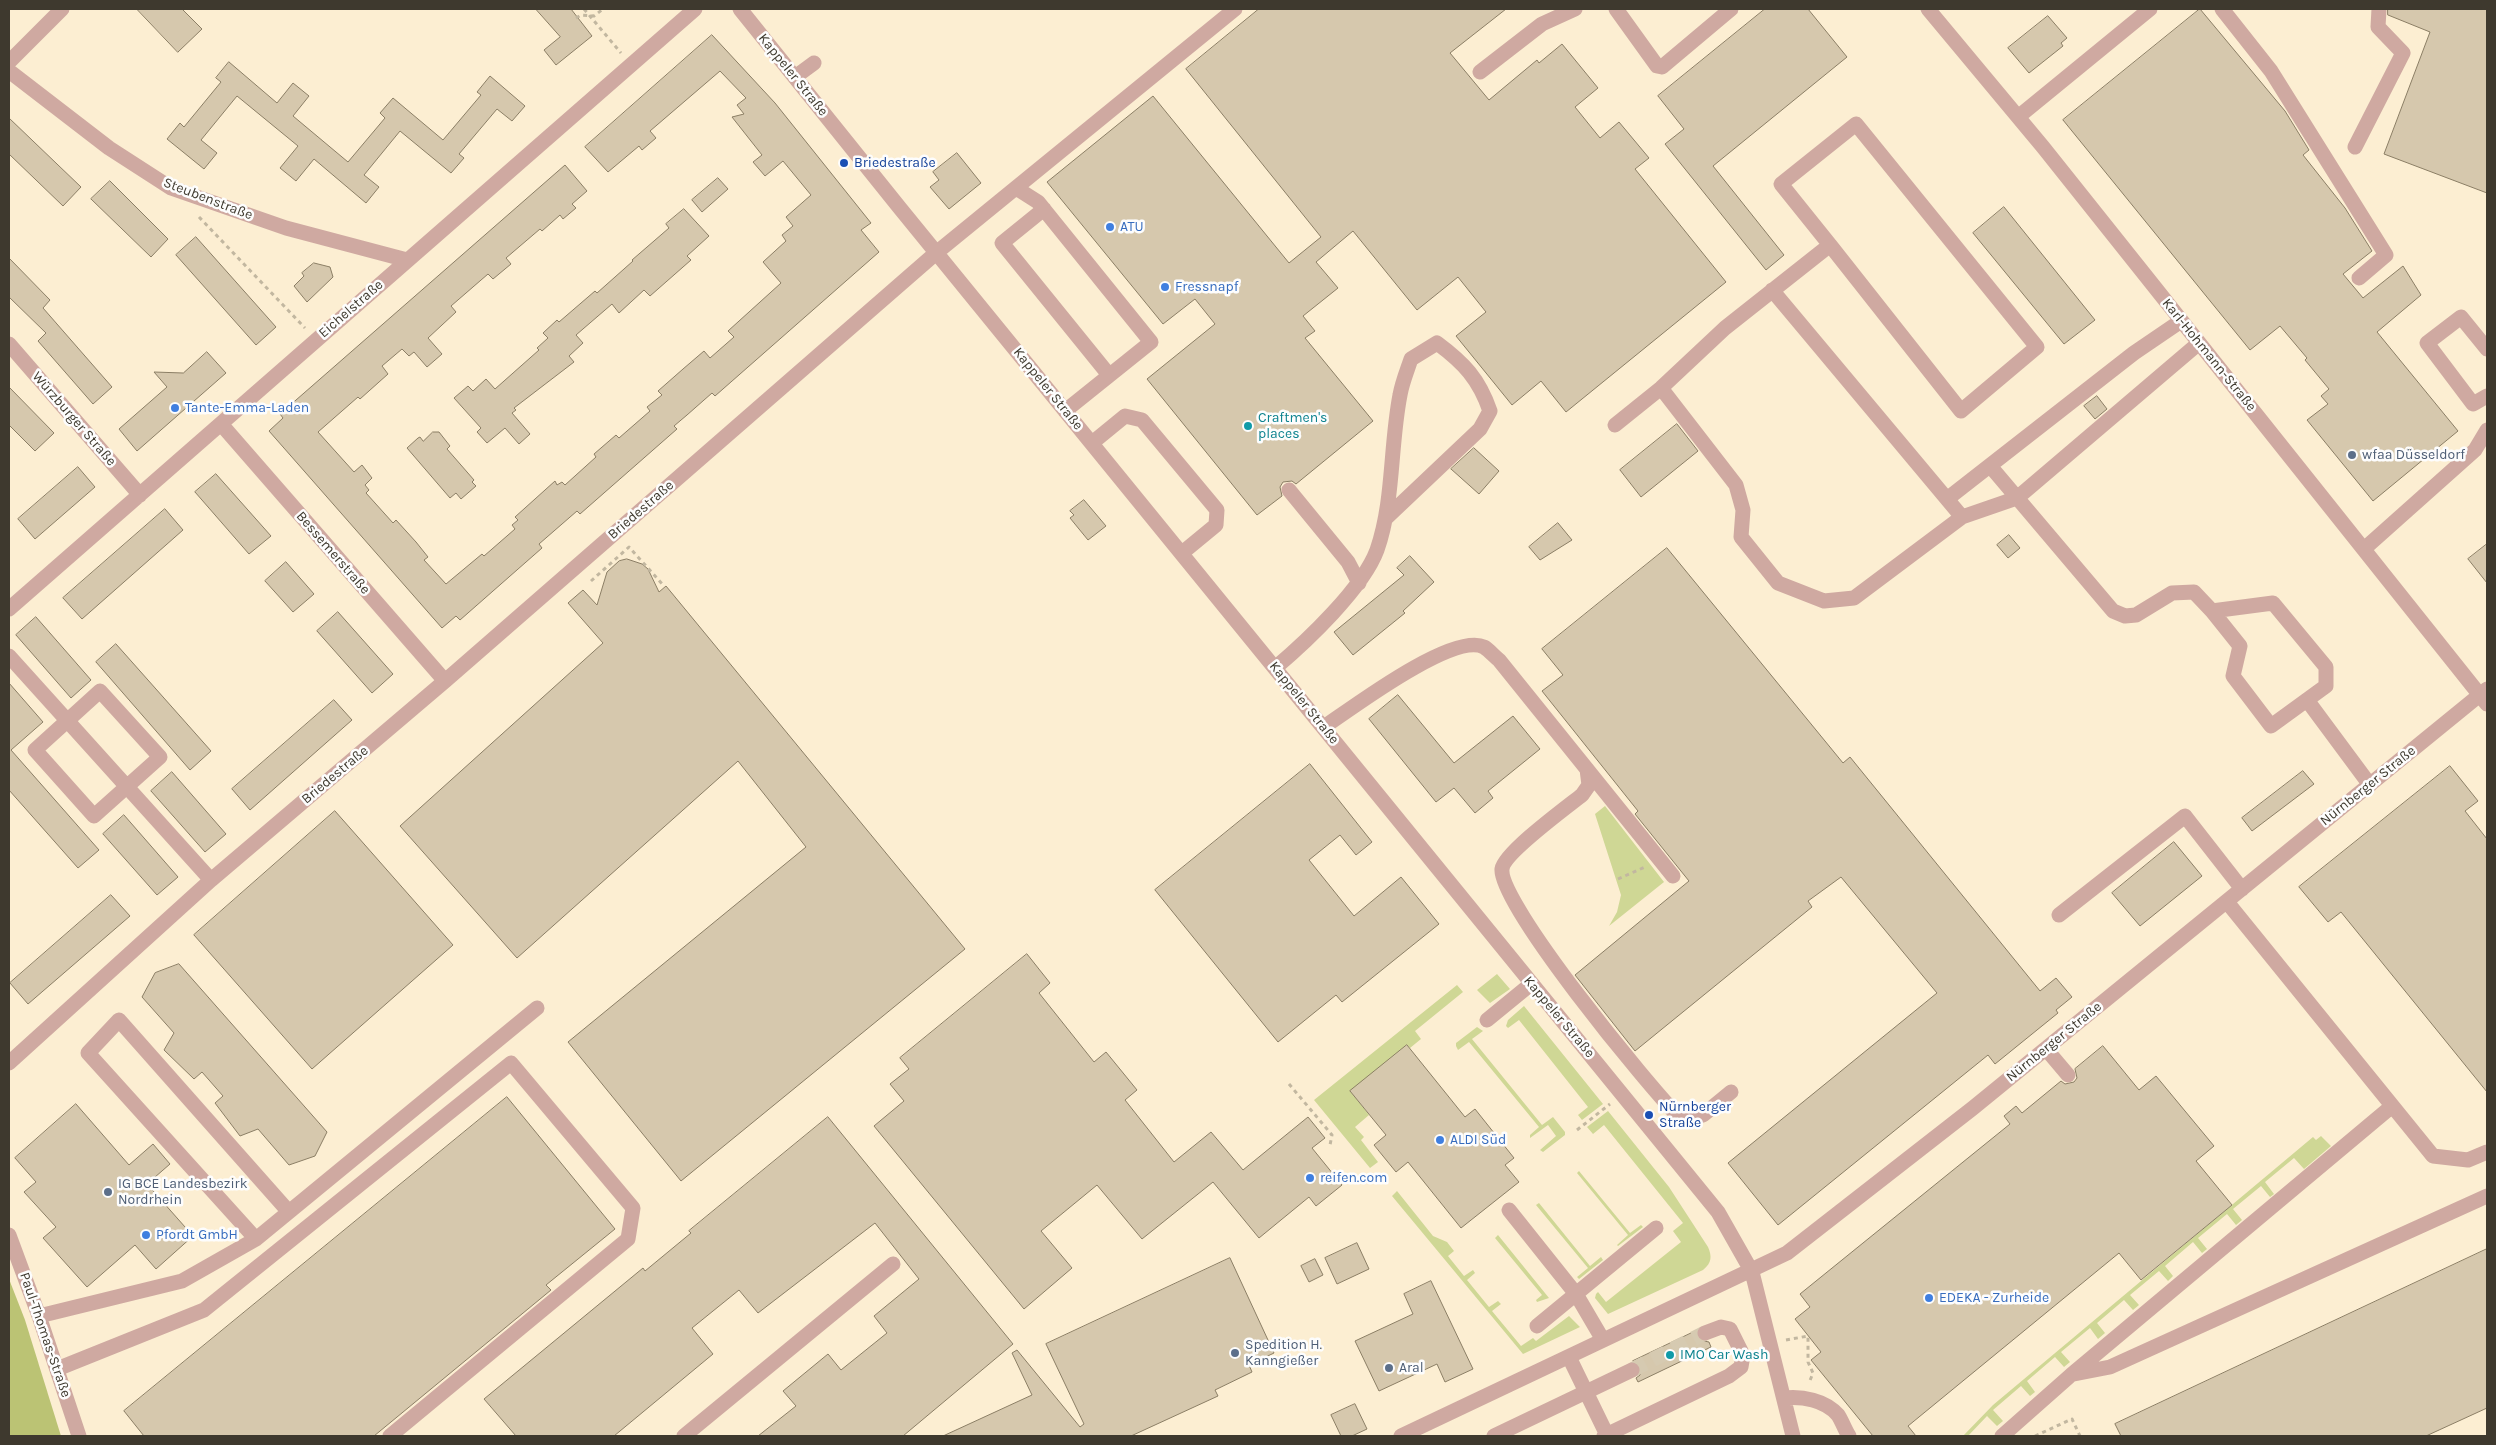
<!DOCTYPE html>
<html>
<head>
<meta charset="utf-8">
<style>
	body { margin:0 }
	#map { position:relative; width:2496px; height:1445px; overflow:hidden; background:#fceed2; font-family:Karla,sans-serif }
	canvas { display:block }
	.frame { position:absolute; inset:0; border:10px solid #3e392e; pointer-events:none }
</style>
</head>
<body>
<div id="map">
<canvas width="2496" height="1445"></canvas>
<div class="frame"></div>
</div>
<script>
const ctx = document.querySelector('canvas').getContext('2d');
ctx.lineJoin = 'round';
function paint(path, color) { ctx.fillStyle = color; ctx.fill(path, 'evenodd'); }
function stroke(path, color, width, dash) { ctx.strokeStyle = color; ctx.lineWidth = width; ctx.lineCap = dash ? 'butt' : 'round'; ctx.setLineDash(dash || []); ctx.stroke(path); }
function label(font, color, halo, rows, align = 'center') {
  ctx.font = font + ' Karla,sans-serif'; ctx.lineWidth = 5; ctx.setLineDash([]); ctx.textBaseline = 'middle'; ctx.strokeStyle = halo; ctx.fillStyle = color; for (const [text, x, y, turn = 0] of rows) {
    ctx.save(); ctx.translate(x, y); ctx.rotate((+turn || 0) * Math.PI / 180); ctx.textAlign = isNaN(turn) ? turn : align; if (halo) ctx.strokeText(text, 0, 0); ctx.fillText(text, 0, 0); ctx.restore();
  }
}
const green = new Path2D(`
	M1605 806 1664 882 1609 926 1617 912 1621 895 1595 814Z
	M1497 974 1510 989 1490 1003 1477 990Z
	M1457 985 1463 992 1415 1031 1421 1039 1410 1048 1407 1045 1351 1091 1369 1115 1355 1127 1364 1137 1361 1140 1378 1162 1370 1168 1314 1100Z
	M1524 1006 1603 1104 1582 1120 1578 1115 1588 1107 1519 1020 1508 1028 1506 1026 1508 1020Z
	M1477 1027 1483 1031 1472 1039 1542 1125 1553 1117 1565 1132V1135L1543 1152 1540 1150 1556 1136 1548 1125 1530 1138V1135L1539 1127 1469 1042 1458 1050 1456 1046V1043Z
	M1608 1111 1669 1187 1708 1247C1712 1256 1712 1263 1703 1270L1608 1314 1595 1298 1596 1294 1598 1292 1606 1302 1681 1242 1673 1231 1683 1223 1604 1125 1593 1134 1587 1127Z
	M2321 1136 2331 1146 2304 1169 2294 1158 2265 1182 2274 1194 2270 1197 2261 1186 2233 1209 2242 1220 2236 1225 2227 1214 2198 1238 2207 1249 2202 1253 2193 1242 2165 1266 2173 1276 2168 1281 2159 1271 2130 1295 2139 1305 2133 1310 2124 1300 2097 1323 2105 1333 2098 1339 2090 1328 2061 1352 2070 1362 2064 1367 2055 1357 2027 1381 2035 1392 2030 1396 2021 1386 1993 1410 2003 1421 1997 1426 1987 1416 1968 1436H1963L1993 1405 2313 1137 2316 1140Z
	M1579 1171 1630 1233 1641 1225 1643 1227 1618 1246 1617 1245 1628 1235 1577 1173Z
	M1397 1191 1433 1236 1447 1242 1454 1251 1448 1256 1464 1276 1473 1270 1475 1273 1467 1280 1489 1307 1498 1301 1501 1304 1492 1311 1521 1346 1533 1338 1536 1341 1569 1316 1580 1327 1523 1354 1392 1196Z
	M1539 1203 1590 1266 1601 1257 1603 1260 1579 1279 1577 1277 1588 1268 1536 1205Z
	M1498 1235 1549 1298 1537 1302 1536 1300 1542 1295 1495 1238Z`);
const forest = new Path2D(`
	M9 1279 25 1320 61 1436H9Z`);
const building = new Path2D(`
	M137 9H182L202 29 178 52Z
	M536 9H571L592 36 556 65 544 50 560 37Z
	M1259 9H1506L1450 53 1489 100 1537 60 1539 63 1562 44 1598 88 1575 107 1600 138 1619 122 1649 158 1635 169 1726 282 1566 412 1541 381 1512 405 1456 336 1486 312 1458 277 1417 310 1353 231 1316 262 1338 288 1303 316 1315 331 1305 338 1373 421 1296 484 1292 481 1283 482 1280 487 1282 496 1257 515 1147 379 1215 324 1195 299 1163 324 1047 182 1153 96 1289 263 1321 237 1186 69Z
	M1765 9H1808L1847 57 1713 166 1784 255 1766 270 1665 144 1684 129 1658 96Z
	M2200 9 2285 111 2309 150 2303 155 2345 208 2372 251 2343 274 2363 298 2403 266 2421 295 2377 332 2458 431 2373 501 2307 420 2328 404 2321 396 2329 389 2305 360 2307 358 2280 326 2250 350 2063 120Z
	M2388 9H2487V193L2384 154 2430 32 2388 15Z
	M2048 16 2067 38 2061 43 2063 46 2029 73 2008 48Z
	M712 35 775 103 871 223 861 230 879 252 715 396 712 393 687 415 674 426 677 429 580 514 577 511 539 544 542 548 460 620 456 616 442 628 269 431 283 418 280 414 565 165 587 191 572 204 576 208 563 219 560 215 542 231 540 229 506 258 511 264 493 279 488 274 451 306 456 312 428 338 442 354 427 367 414 352 409 356 402 349 382 366 388 374 360 399 358 397 318 432 354 472 362 465 372 478 365 485 369 490 366 493 393 523 396 520 416 542 428 557 424 560 446 584 482 554 484 556 515 529 512 525 518 520 515 517 555 481 557 485 562 482 565 485 596 457 594 454 616 435 619 438 650 411 647 407 662 395 658 391 683 369 704 351 710 358 734 337 728 331 781 283 763 262 786 241 782 235 793 226 786 217 811 195 783 161 765 176 753 162 762 155 732 117 744 114 737 105 746 98 720 71 650 131 656 138 642 150 639 146 608 172 585 147Z
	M229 62 277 103 293 83 309 96 293 116 348 162 385 118 380 113 393 98 443 140 481 95 477 92 490 76 525 106 512 121 497 109 459 154 464 158 451 173 400 131 364 175 379 187 366 203 314 159 296 181 280 168 298 146 237 96 201 140 217 153 204 169 167 139 180 123 184 127 221 82 216 78Z
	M9 118 81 187 63 206 9 154Z
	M957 153 981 183 949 209 930 187 939 180 933 172Z
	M718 178 728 189 702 212 692 200Z
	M110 181 168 239 151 257 91 199Z
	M2004 207 2095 320 2064 344 1973 233Z
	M684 209 709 236 687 256 691 260 650 296 644 290 619 313 612 304 576 335 583 343 569 356 574 362 514 408 516 410 512 413 530 434 519 444 505 428 487 443 477 432 481 428 454 398 468 386 473 391 486 379 495 389 539 350 537 348 548 338 543 333 557 320 559 322 595 291 597 293 633 261 632 260 669 228 666 224Z
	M196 237 276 327 256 345 176 255Z
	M9 258 50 300 43 308 112 387 93 404 38 341 46 333 9 297Z
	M314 263 330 267 333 277 307 302 294 286 304 276 302 273Z
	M207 352 226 373 137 451 119 429 167 387 154 372 183 373Z
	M9 387 54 433 35 451 9 425Z
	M2097 396 2107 409 2095 419 2084 406Z
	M1677 424 1698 451 1641 497 1620 470Z
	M433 432H439L450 446 447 449 474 480 472 482 476 486 461 499 456 493 450 498 407 448 418 438 420 437 423 441Z
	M1474 448 1499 471 1479 494 1451 469Z
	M78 467 95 487 35 539 18 519Z
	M216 474 271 536 249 554 195 492Z
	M1084 500 1106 526 1088 540 1070 518 1074 515 1070 511Z
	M165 509 183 530 82 619 63 598Z
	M1558 523 1572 540 1540 560 1529 547Z
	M2009 535 2020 548 2008 558 1997 545Z
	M2487 544V583L2468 559Z
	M1667 548 1843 763 1850 757 2040 991 2056 978 2072 997 2056 1010 2058 1013 1995 1064 1988 1055 1778 1225 1728 1163 1937 993 1841 877 1808 901 1812 907 1635 1051 1575 975 1689 881 1635 814 1638 811 1542 691 1563 675 1542 649Z
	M1410 556 1434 582 1403 611 1405 613 1353 655 1334 632 1404 575 1397 568Z
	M627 559 642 564 648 569 659 592 666 586 965 949 681 1181 568 1042 806 847 738 761 517 958 400 826 603 643 568 603 583 590 597 605 607 572 619 561Z
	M286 562 314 594 293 612 265 581Z
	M338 612 393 674 372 693 317 631Z
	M36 617 91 680 71 698 16 635Z
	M116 644 211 751 190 770 96 662Z
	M9 683 43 722 11 750 99 850 78 868 9 790Z
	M1398 695 1454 763 1513 716 1540 749 1488 791 1493 798 1475 813 1454 788 1436 802 1369 719Z
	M334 700 352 720 250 810 232 789Z
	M1310 764 1372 842 1356 855 1340 835 1309 860 1354 916 1401 877 1439 924 1342 1002 1336 995 1278 1042 1155 890Z
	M2450 766 2478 801 2465 811 2487 839V1092L2341 912 2328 922 2299 887Z
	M2303 771 2314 784 2252 831 2242 818Z
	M172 772 226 834 205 852 151 791Z
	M335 811 453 945 312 1069 194 935Z
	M124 815 178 877 157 895 103 834Z
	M2174 842 2202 876 2140 926 2112 893Z
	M111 895 130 916 28 1004 10 983Z
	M1027 954 1050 983 1039 993 1094 1062 1106 1052 1137 1090 1125 1100 1174 1162 1211 1132 1243 1170 1308 1117 1325 1138 1312 1148 1342 1185 1316 1206 1309 1197 1259 1238 1213 1182 1142 1239 1097 1185 1041 1231 1072 1268 1024 1309 874 1126 904 1101 890 1084 909 1069 900 1058Z
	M179 964 327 1132 315 1156 289 1165 258 1129 240 1136 215 1103 223 1096 202 1072 194 1079 164 1050 174 1033 142 997 155 973Z
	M1407 1045 1465 1117 1475 1109 1514 1158 1505 1165 1519 1182 1461 1228 1408 1162 1396 1172 1374 1145 1386 1135 1350 1091Z
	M2103 1046 2139 1090 2156 1076 2214 1146 2196 1161 2232 1205 2141 1280 2119 1253 1908 1426 1916 1436H1873L1811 1360 1821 1352 1795 1319 1810 1307 1800 1294 2010 1124 2004 1116 2016 1106 2022 1113 2061 1081 2065 1084 2074 1082 2077 1078 2075 1069Z
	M507 1097 615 1229 546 1285 551 1290 374 1436H144L124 1411Z
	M76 1104 129 1165 153 1144 170 1164 147 1184 193 1236 156 1269 135 1245 87 1287 43 1238 56 1227 24 1192 36 1182 15 1158Z
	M828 1117 1013 1344 903 1436H758L796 1406 783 1391 828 1354 841 1370 887 1333 874 1316 919 1279 875 1223 758 1313 739 1290 692 1328 713 1354 614 1436H516L484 1399 643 1268 645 1271 691 1233 689 1231Z
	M1357 1243 1369 1269 1337 1284 1325 1258Z
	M2487 1249V1408L2426 1436H2121L2115 1424Z
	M1230 1258 1274 1353 1249 1365 1252 1372 1215 1390 1218 1396 1131 1436H943L1032 1395 1012 1353 1017 1350 1080 1427 1084 1424 1046 1344Z
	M1315 1259 1323 1275 1309 1282 1301 1266Z
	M1431 1281 1473 1369 1445 1382 1437 1364 1379 1391 1355 1341 1413 1314 1404 1294Z
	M1696 1331 1699 1340 1709 1342 1711 1347 1638 1382 1636 1378 1640 1375 1641 1366 1633 1361Z
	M1355 1404 1367 1429 1352 1436H1341L1331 1415Z`);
const minorTunnel = new Path2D(`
	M1632 1370 1705 1333`);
const path = new Path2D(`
	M584 9 621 53
	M576 18 581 15 594 16 603 9
	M199 217 305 328
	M591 581 629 547 664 586
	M1618 879 1645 867
	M1289 1084 1332 1135 1330 1145
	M1577 1130 1610 1104
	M1786 1340 1808 1336V1362L1813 1373 1809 1383
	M2035 1436 2072 1419 2080 1436`);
const minor = new Path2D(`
	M740 9 899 207 1718 1212 1752 1272 1793 1436
	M1616 9 1657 66 1662 67 1731 9
	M1928 9 2043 147 2487 704
	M2222 9 2271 71 2386 255 2359 278
	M9 62 62 9
	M9 71 109 148 171 188 286 228 407 260
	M1480 72 1542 24 1575 9
	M795 77 814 63
	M2018 117 2150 9
	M2355 147 2403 53 2378 27 2379 9
	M1016 188 1038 202 1151 342 1065 411
	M1044 209 1002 243 1109 375
	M1772 290 1962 517 2017 498 2199 343
	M9 344 140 495
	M2487 349 2461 317 2427 343 2473 404 2487 396
	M1661 388 1736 485 1743 510 1741 537 1778 583 1824 601 1854 598 1962 517
	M221 424 445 681
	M1615 425 1661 388 1725 328 1830 245 1961 411 2037 347 1856 124 1781 184 1830 245
	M1092 443 1125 416 1142 420 1217 510 1216 525 1182 553
	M1991 467 2113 611 2125 616 2136 615 2172 593 2194 592 2212 611 2273 603 2326 667V686L2271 726 2233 676 2240 646 2212 611
	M1289 490 1348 562 1359 583
	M1947 499 2134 353 2181 321
	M2364 549 2475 450 2487 430
	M9 609 695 9
	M9 656 211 880
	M1275 668C1307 641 1363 588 1377 550 1394 501 1390 446 1400 395 1402 383 1407 371 1411 359L1437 343C1464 363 1479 379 1490 411L1480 429 1385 519
	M100 691 160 757 94 816 35 750Z
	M2307 700 2370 785
	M1324 727C1352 708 1453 632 1484 647 1489 650 1494 656 1499 660L1673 876
	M1587 769 1589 785 1582 795C1567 807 1504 853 1502 869 1498 903 1649 1087 1680 1118L1703 1115 1731 1092
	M2227 902 2433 1156 2468 1160 2487 1152
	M2059 915 2185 816 2242 889
	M1487 1020 1531 984
	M2046 1049 2068 1075
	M9 1063 211 880 445 681 936 253 1235 9
	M1509 1210 1576 1294 1603 1340
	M9 1235 39 1316 79 1436
	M256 1239 88 1053 119 1020 289 1212
	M39 1316 182 1281 256 1239 537 1008
	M1537 1326 1656 1228
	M1569 1357 1607 1435
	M57 1369 204 1310 511 1063 633 1208 628 1239 390 1436
	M2074 1374 2110 1367 2487 1196
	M1784 1398C1802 1396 1825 1400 1838 1415 1842 1421 1845 1430 1849 1436
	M684 1436 893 1264
	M1401 1436 1787 1253 1973 1108 2487 689
	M1494 1436 1632 1370
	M1604 1436 1729 1376 1741 1367 1743 1355 1730 1329 1721 1327 1705 1333
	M2002 1436 2071 1375 2391 1107`);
const markers = [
	[844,163,5,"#1a4fb4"],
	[1110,227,5,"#3f7fe0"],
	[1165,287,5,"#3f7fe0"],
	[175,408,5,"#3f7fe0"],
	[1248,426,5,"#0f9aa8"],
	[2352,455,5,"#5c6f8a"],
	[1649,1115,5,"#1a4fb4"],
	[1440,1140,5,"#3f7fe0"],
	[1310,1178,5,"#3f7fe0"],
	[108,1192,5,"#5c6f8a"],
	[146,1235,5,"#3f7fe0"],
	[1929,1298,5,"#3f7fe0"],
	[1235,1353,5,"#5c6f8a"],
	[1670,1355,5,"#0f9aa8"],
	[1389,1368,5,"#5c6f8a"]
];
const streetNames = [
	["Kappeler Straße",793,75,51],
	["Steubenstraße",208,199,21],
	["Eichelstraße",351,309,-41],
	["Karl-Hohmann-Straße",2209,355,51],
	["Kappeler Straße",1048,389,51],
	["Würzburger Straße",74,419,49],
	["Briedestraße",641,510,-41],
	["Bessemerstraße",333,553,49],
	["Kappeler Straße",1304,703,51],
	["Briedestraße",335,775,-40],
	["Nürnberger Straße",2368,786,-39],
	["Kappeler Straße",1559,1017,50],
	["Nürnberger Straße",2054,1042,-39],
	["Paul-Thomas-Straße",45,1335,71]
];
const transitNames = [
	["Briedestraße",854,163],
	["Nürnberger",1659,1107],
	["Straße",1659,1123]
];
const shopNames = [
	["ATU",1120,227],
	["Fressnapf",1175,287],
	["Tante-Emma-Laden",185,408],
	["ALDI Süd",1450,1140],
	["reifen.com",1320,1178],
	["Pfordt GmbH",156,1235],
	["EDEKA - Zurheide",1939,1298]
];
const cultureNames = [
	["Craftmen's",1258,418],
	["places",1258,434],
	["IMO Car Wash",1680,1355]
];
const serviceNames = [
	["wfaa Düsseldorf",2362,455],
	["IG BCE Landesbezirk",118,1184],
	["Nordrhein",118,1200],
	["Spedition H.",1245,1345],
	["Kanngießer",1245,1361],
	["Aral",1399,1368]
];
paint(green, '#cfd795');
paint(forest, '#bbc374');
paint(building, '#d6c8ad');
stroke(building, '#8b7e65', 1);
stroke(minorTunnel, '#d6cab1', 15, [15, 8]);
stroke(path, '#c2b7a0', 3, [4, 4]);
stroke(minor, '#cfa9a1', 15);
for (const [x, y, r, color] of markers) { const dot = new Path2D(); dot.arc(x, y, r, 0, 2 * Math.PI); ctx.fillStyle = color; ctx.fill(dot); stroke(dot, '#fdfdfd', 2); }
label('14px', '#3e392e', '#fdfdfd', streetNames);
label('14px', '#164399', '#fdfdfd', transitNames, 'left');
label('14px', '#366cbe', '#fdfdfd', shopNames, 'left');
label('14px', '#0d838f', '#fdfdfd', cultureNames, 'left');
label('14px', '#4e5e75', '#fdfdfd', serviceNames, 'left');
</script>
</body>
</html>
